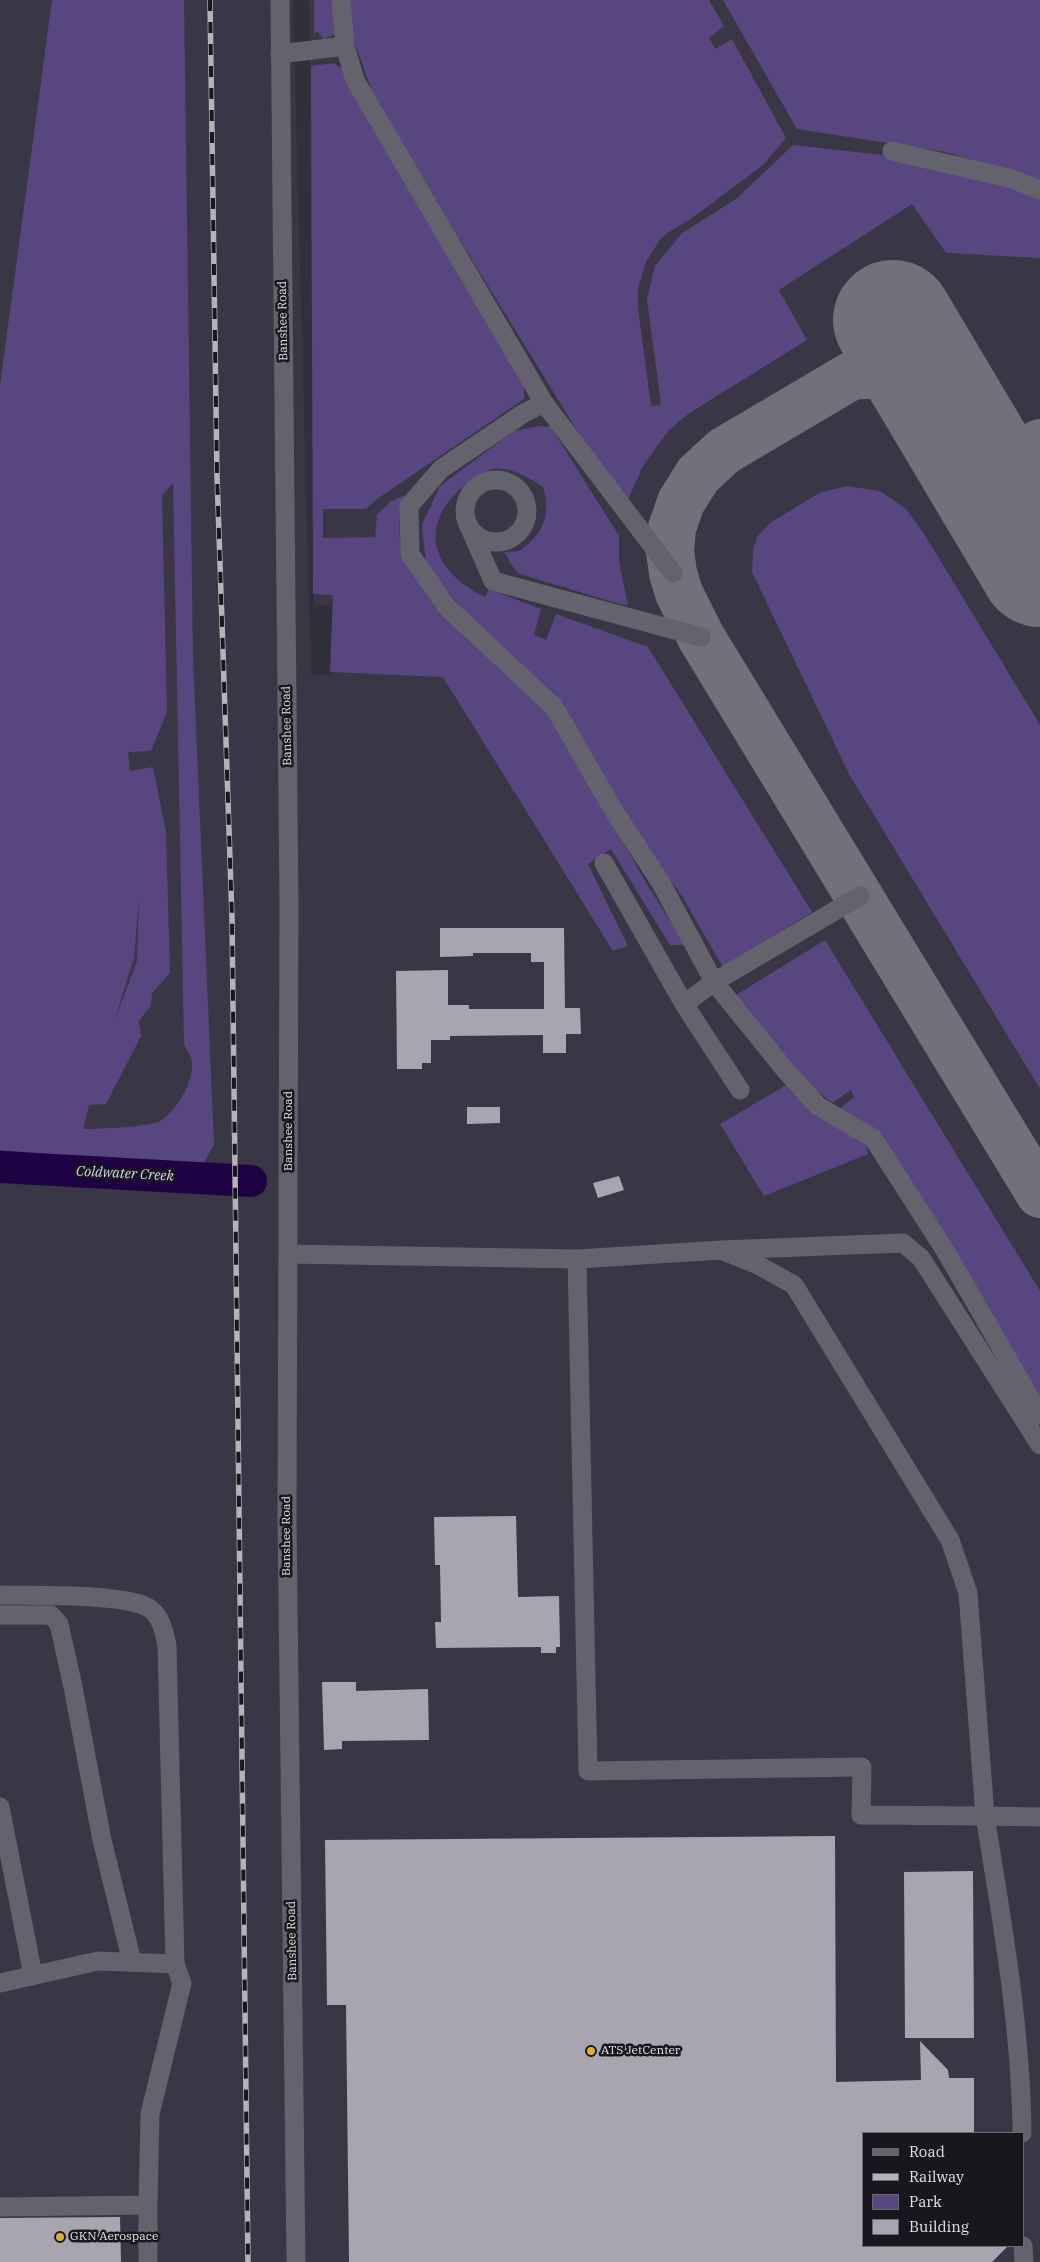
<!DOCTYPE html>
<html>
<head>
<meta charset="utf-8">
<style>
	body { margin:0 }
	#map { position:relative; width:1040px; height:2262px; overflow:hidden; background:#312f38; font-family:"IBM Plex Serif",serif }
	canvas { display:block }
	.legend { position:absolute; left:862px; top:2132px; width:162px; height:115px; box-sizing:border-box; background:#18171c; border:1px solid #69686e; margin:0; padding:6px 9px; list-style:none; font-size:15px; color:#e3e2e8 }
	.legend li { display:flex; align-items:center; gap:10px; height:25px }
	.legend b { width:25px; border:1px solid #69686e }
</style>
</head>
<body>
<div id="map">
<canvas width="1040" height="2262"></canvas>
<ul class="legend">
<li><b style="height:6px;background:#64626d"></b>Road</li>
<li><b style="height:6px;background:#b4b3ba"></b>Railway</li>
<li><b style="height:14px;background:#584681"></b>Park</li>
<li><b style="height:14px;background:#a8a5b1"></b>Building</li>
</ul>
</div>
<script>
const ctx = document.querySelector('canvas').getContext('2d');
ctx.lineJoin = 'round';
function paint(path, color) { ctx.fillStyle = color; ctx.fill(path, 'evenodd'); }
function stroke(path, color, width, dash) { ctx.strokeStyle = color; ctx.lineWidth = width; ctx.lineCap = dash ? 'butt' : 'round'; ctx.setLineDash(dash || []); ctx.stroke(path); }
function label(font, color, halo, rows, align = 'center') {
  ctx.font = font + ' "IBM Plex Serif",serif'; ctx.lineWidth = 5; ctx.setLineDash([]); ctx.textBaseline = 'middle'; ctx.strokeStyle = halo; ctx.fillStyle = color; for (const [text, x, y, turn = 0] of rows) {
    ctx.save(); ctx.translate(x, y); ctx.rotate((+turn || 0) * Math.PI / 180); ctx.textAlign = isNaN(turn) ? turn : align; if (halo) ctx.strokeText(text, 0, 0); ctx.fillText(text, 0, 0); ctx.restore();
  }
}
const built = new Path2D(`
	M0 0H293L311 675 333 674V607L314 604 309 0H1040V2262H0ZM864 2133H1024V2246H864Z`);
const green = new Path2D(`
	M52 0H184L193 657 214 1145 202 1166 0 1150V385ZM173 483 184 1044C186 1048 189 1053 191 1058 197 1077 177 1111 160 1121 150 1127 98 1129 83 1129L89 1105 106 1104 141 1036 139 1021 151 1005 152 993 170 973 166 832 153 767 130 771 128 752 151 751 167 712 162 495ZM139 898 137 961 114 1022 134 958Z
	M314 0H336L337 33 323 40 318 32 314 33Z
	M350 0H709L724 26 709 38 715 49 732 39 786 138 763 165 692 218 667 233 659 241 646 262 638 288V308L651 406 661 405 647 299 655 266 682 233 736 199 793 145 883 155 969 173 1040 196V258L946 253 912 204 779 290 807 340 688 414 668 431 643 466 627 502 620 500 458 237 374 96 352 36Z
	M723 0H1040V180L945 152 797 129Z
	M334 63 345 71 524 384V399L377 499 366 509H323V538L375 537 377 515 390 502 405 495C397 516 399 535 402 556L550 714 648 886 686 945H670L611 849 588 864 628 946 613 951 443 677 330 672 333 595 313 594 311 66Z
	M539 426 551 427 619 536V562L628 605 619 604 517 573 504 552 519 551C543 535 552 514 543 487 529 478 507 464 490 470 478 474 467 483 458 491 416 533 438 574 485 597L489 589 541 609 534 635 546 640 556 614 648 647 812 912 723 967 682 896 626 818 559 700 461 608 426 564 422 525 440 486 514 431Z
	M846 486 880 491 905 508 923 532 1040 725V1089L849 774 752 572 753 549 758 536 770 523 819 493Z
	M825 940 1040 1291V1396L891 1152 839 1109 854 1097 851 1090 832 1103 800 1077 736 995Z
	M788 1084 866 1144 868 1154 764 1196 720 1124Z`);
const river = new Path2D(`
	M0 1167 251 1181`);
const taxiway = new Path2D(`
	M943 402C912 383 887 371 851 376L724 451 698 475 681 502 672 528 670 551 673 573 679 593 701 637 1040 1194
	M1040 443C1026 473 1029 517 1040 548`);
const runway = new Path2D(`
	M893 320 1040 567`);
const building = new Path2D(`
	M440 928H564L565 1008H580L581 1034H566V1053H543V1035L450 1036V1040H431V1063H422V1069H397L396 971 448 970V1005H469V1009H544V962H531V953H473V956L440 957Z
	M467 1107H500V1123L467 1124Z
	M619 1176 624 1190 598 1198 593 1183Z
	M516 1516 518 1597 559 1596 560 1647H556V1653H541V1647L436 1648 435 1622H441L440 1565H435L434 1517Z
	M322 1682H356V1691L428 1689 429 1740 342 1741V1749L324 1750Z
	M835 1836 836 2082 921 2080 920 2041 948 2070 949 2078H974V2133H864V2246H1008L992 2262H349L346 2005H327L325 1840Z
	M973 1871 974 2038H905L904 1872Z
	M120 2217 121 2262H0V2218Z`);
const minor = new Path2D(`
	M280 0 289 902 287 1518 296 2262
	M341 0 345 46 355 80 544 403 673 573
	M280 54 345 46
	M892 151 1009 178 1040 190
	M544 403 524 413 441 469 409 506 410 554 447 607 554 707 614 811 661 883 714 982 860 896
	M465 511a31 31 0 1 1 62 0a31 31 0 1 1-62 0Z
	M469 526 493 581 701 637
	M604 863 684 1004 714 982 786 1071 818 1106 873 1138 946 1252 1040 1415
	M684 1004 740 1090
	M721 1250 758 1265 794 1285 950 1540 968 1593 985 1816 1040 1817
	M288 1254 577 1259 588 1771 862 1767 861 1815 985 1816C1002 1921 1021 2027 1022 2133
	M577 1259 721 1250 903 1243 921 1258 1040 1445
	M0 1595C32 1596 125 1593 149 1608 162 1617 164 1632 167 1646L175 1964 98 1961 0 1983
	M0 1615H51L59 1624 73 1687 102 1840 132 1962
	M0 1807 33 1975
	M0 2207 148 2205 150 2114 182 1983 175 1964
	M1023 2246 1024 2262
	M148 2262V2205`);
const rail = new Path2D(`
	M210 0 217 475 232 919 248 2262`);
const markers = [
	[591,2051,5,"#e0b034"],
	[60,2237,5,"#e0b034"]
];
const streetNames = [
	["Banshee Road",283,321,-91],
	["Banshee Road",287,726,-91],
	["Banshee Road",289,1131,-90],
	["Banshee Road",287,1536,-90],
	["Banshee Road",292,1941,-91]
];
const poiNames = [
	["ATS JetCenter",601,2051],
	["GKN Aerospace",70,2237]
];
const waterNames = [
	["Coldwater Creek",125,1174,3]
];
paint(built, '#393645');
paint(green, '#584681');
stroke(river, '#1f0243', 32);
stroke(taxiway, '#727179', 48);
stroke(runway, '#727179', 120);
paint(building, '#a8a5b1');
stroke(minor, '#64626d', 19);
stroke(rail, '#b4b3ba', 5.5);
stroke(rail, '#18171c', 4, [11]);
for (const [x, y, r, color] of markers) { const dot = new Path2D(); dot.arc(x, y, r, 0, 2 * Math.PI); ctx.fillStyle = color; ctx.fill(dot); stroke(dot, '#18171c', 2); }
label('12px', '#e3e2e8', '#18171c', streetNames);
label('12px', '#e3e2e8', '#18171c', poiNames, 'left');
label('italic 14px', '#ddd4fc', '#18171c', waterNames);
</script>
</body>
</html>
